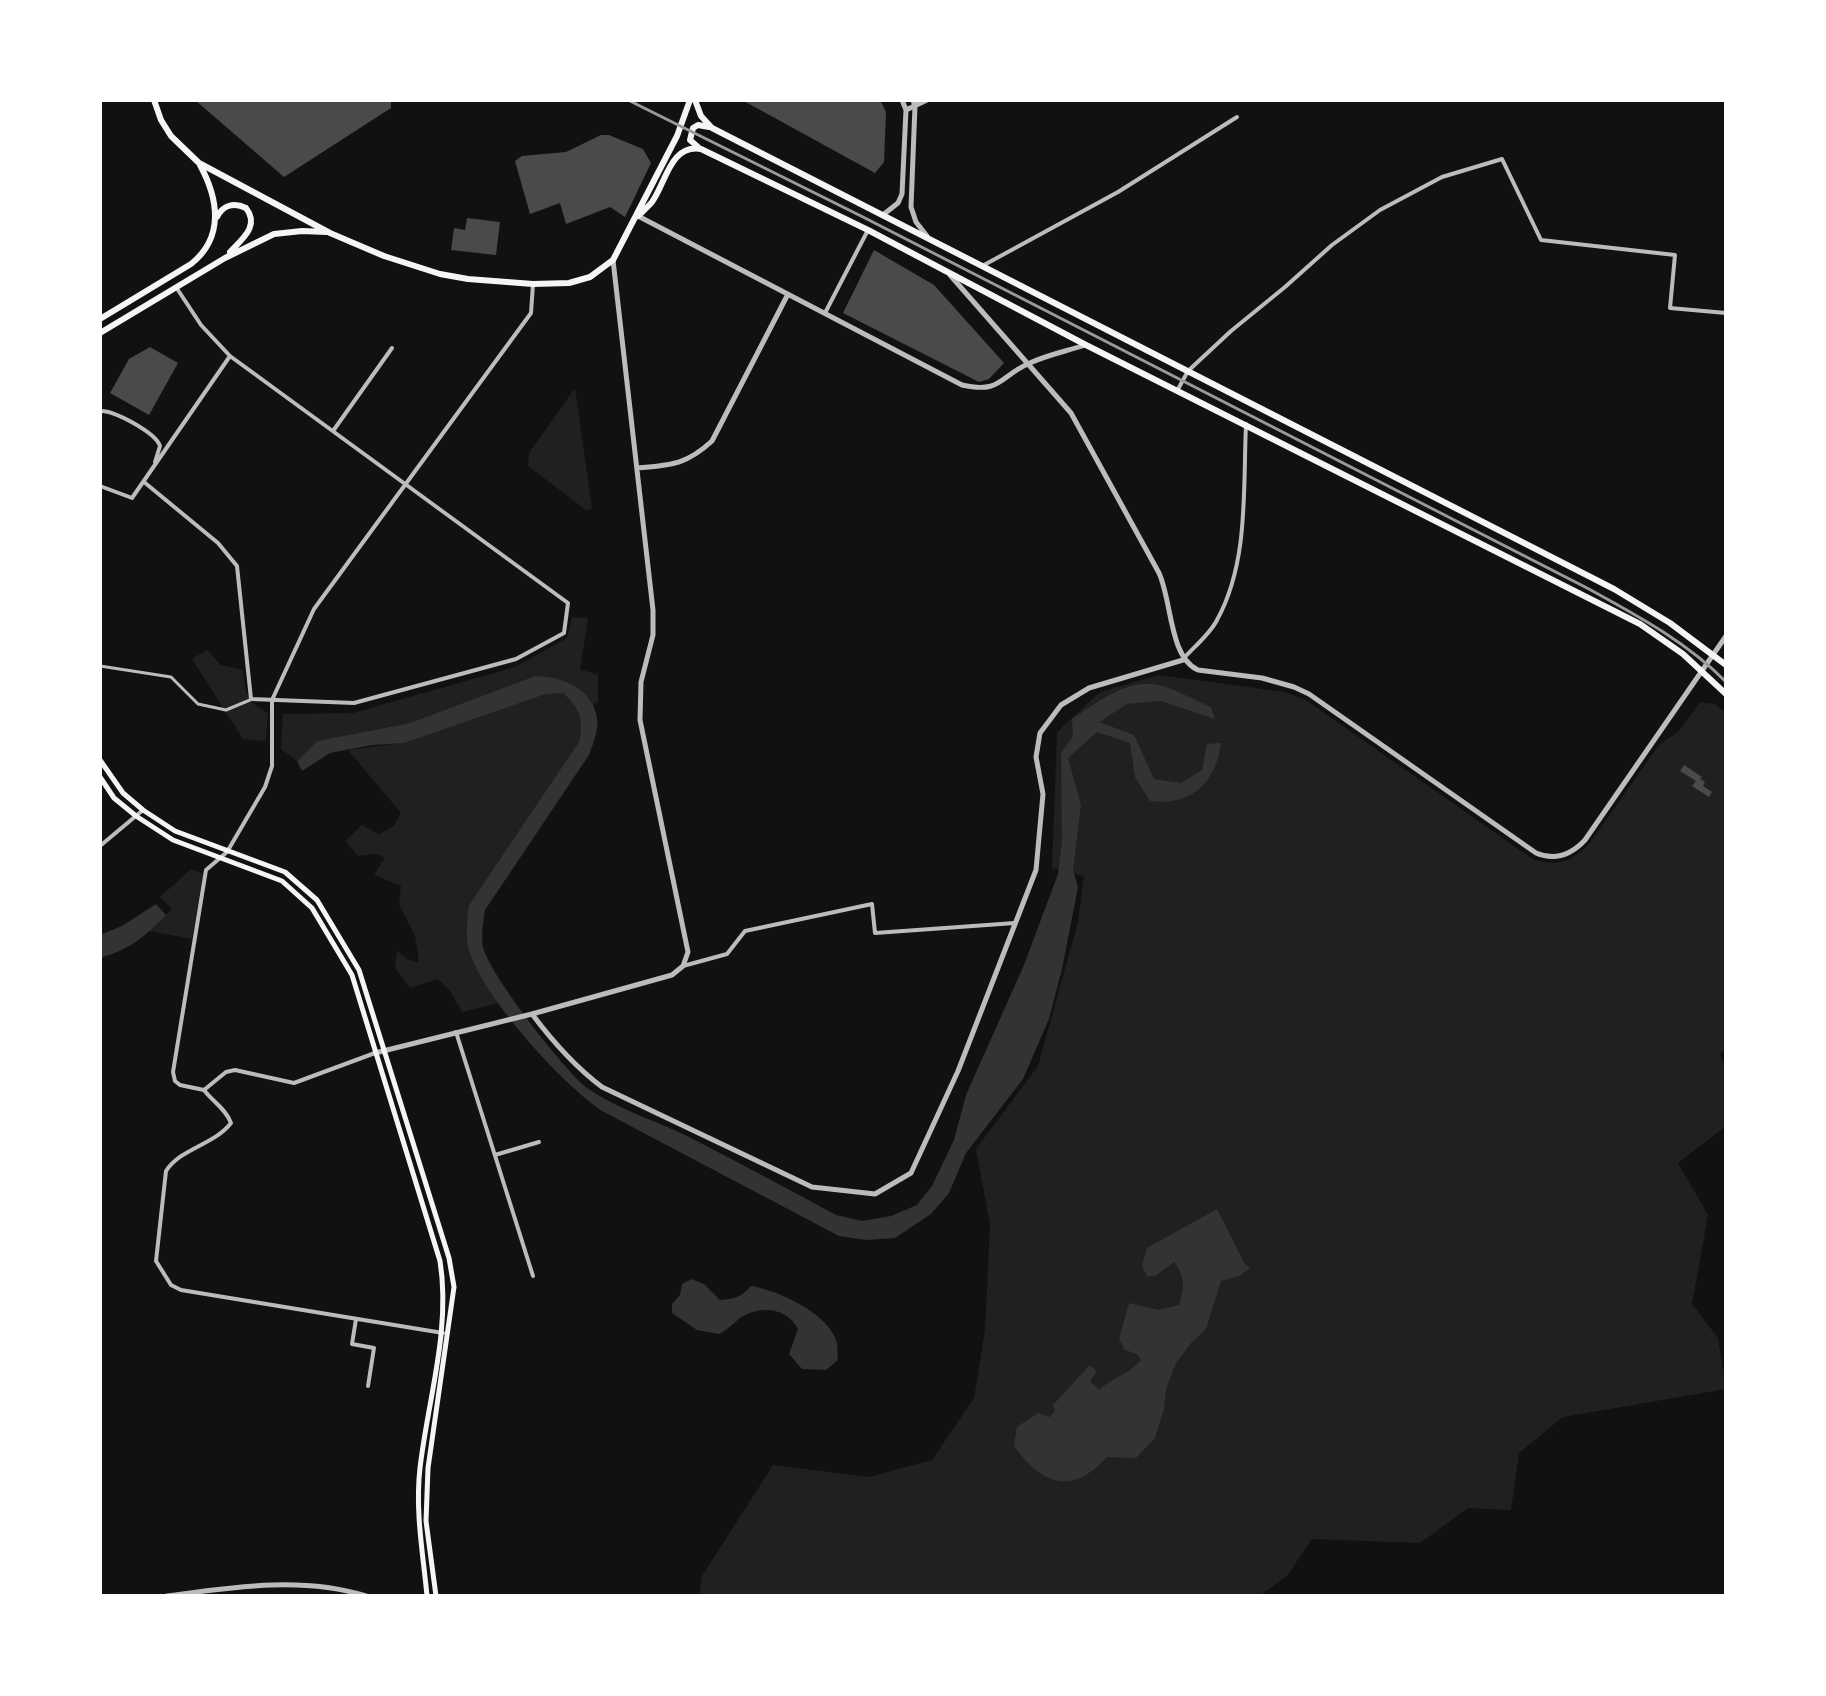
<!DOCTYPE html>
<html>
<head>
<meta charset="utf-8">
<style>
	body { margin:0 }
	#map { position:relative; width:1826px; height:1696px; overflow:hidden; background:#111; font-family:"Golos Text",sans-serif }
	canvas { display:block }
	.frame { position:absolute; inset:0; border:102px solid #fff; pointer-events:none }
</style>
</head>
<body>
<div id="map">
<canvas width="1826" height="1696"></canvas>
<div class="frame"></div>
</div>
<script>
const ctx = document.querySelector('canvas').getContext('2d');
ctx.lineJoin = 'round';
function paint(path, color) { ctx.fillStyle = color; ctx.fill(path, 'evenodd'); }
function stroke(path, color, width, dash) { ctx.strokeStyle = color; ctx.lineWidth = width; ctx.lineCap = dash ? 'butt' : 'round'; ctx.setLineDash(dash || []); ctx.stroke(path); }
const green = new Path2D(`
	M575 388 592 509 586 510 528 466 529 453Z
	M572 617 588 618 580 669 598 675V702L593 705 590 699 535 676 410 723 317 741 297 761 281 749 283 714 353 713 515 667 567 638Z
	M207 650 221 665 243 670C245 692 247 703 268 713L266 741 243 739 192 659Z
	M1159 675 1285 692 1306 700 1534 860C1560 866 1569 863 1589 844L1659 745 1680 730 1700 702 1715 704 1726 713V1050L1720 1054 1726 1069V1126L1678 1163 1708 1215 1692 1304 1718 1338 1726 1389 1563 1417 1519 1453 1511 1510 1468 1508 1420 1543 1312 1539 1287 1576 1259 1596H699L702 1576 773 1465 869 1477 932 1460 974 1398 985 1330 990 1225 976 1149 1038 1066 1078 922 1084 876 1052 868 1057 732 1100 692Z
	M563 693C580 709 584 720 579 743L469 905V952L499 1003 462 1012 450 991 438 979 410 988 395 968 397 951 407 959 419 963 415 935 399 905 401 886 374 875 385 858 376 854 358 856 345 841 362 825 379 834 394 826 401 813 348 750 401 743 546 694Z
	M191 869 203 874 192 939 149 931 172 909 160 897Z`);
const water = new Path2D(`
	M535 676C560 676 593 688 597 718 599 730 593 744 589 755L485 910C483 922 481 935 483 947 489 974 564 1070 587 1088 619 1110 657 1121 691 1138 740 1163 788 1189 836 1215L862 1221 891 1216 917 1205 932 1186 954 1140 966 1095 1024 965 1058 874 1062 841 1061 753 1073 736 1072 719C1097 703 1127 678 1158 685 1176 689 1194 700 1211 707L1215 719 1161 701 1127 704 1099 722 1134 735 1154 779 1181 783 1202 770 1207 744 1221 743C1216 783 1191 806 1150 801L1135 777 1130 743 1097 732 1068 758 1081 805 1073 870 1078 887 1062 969 1049 1019 1023 1079 966 1153 949 1193 931 1214 895 1238 866 1240 839 1236 602 1111C560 1082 488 1002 470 954 465 939 467 921 469 905L579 742C584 720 580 709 563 693L546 694 404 743 372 745 330 753 302 771 297 761 317 741 410 723Z
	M156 904 166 915C144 937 131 949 100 958V935L122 926Z
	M1217 1209 1244 1263 1250 1268 1239 1276 1221 1281 1206 1329 1191 1343 1176 1363 1166 1389 1164 1409 1155 1438 1136 1458 1107 1457C1072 1496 1042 1485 1014 1446L1017 1427 1038 1413 1050 1417 1055 1411 1053 1405 1090 1365 1097 1371 1090 1381 1099 1390C1113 1377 1128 1375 1141 1360L1137 1354 1125 1350 1119 1339 1129 1303 1158 1310 1179 1305C1185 1289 1185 1276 1174 1262L1155 1276H1147L1142 1266 1147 1248Z
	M691 1279 704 1284 720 1300C735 1299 741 1297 751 1286 779 1291 826 1312 836 1340 838 1345 837 1354 838 1360L826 1370 802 1369 789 1354 798 1329C787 1307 760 1305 740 1318 733 1324 727 1330 719 1334L697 1330 672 1313V1304L680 1295 682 1284Z`);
const building = new Path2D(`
	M195 100H391V108L284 177Z
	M742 100H880L886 112 884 162 875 173Z
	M601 135H609L643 149 651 163 625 217 610 207 566 224 560 203 530 214 515 161 522 156 566 152Z
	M467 218 500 222 496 255 451 250 454 228 465 230Z
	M874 250 934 285 1004 363 989 379 979 382 843 313Z
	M150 347 178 363 149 415 110 393 129 359Z
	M1684 765 1702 777 1700 779 1705 782 1703 786 1712 792 1709 797 1692 786 1696 781 1680 771Z`);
const pedestrian = new Path2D(`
	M100 666 171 677 198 704 226 710 250 700`);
const minor = new Path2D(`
	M984 265 1118 192 1237 117
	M825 313 868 230
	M1177 391 1188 371 1231 331 1285 287 1332 245 1380 210 1442 177 1502 159 1541 240 1675 255 1670 308 1726 313
	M100 411C114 410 156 433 160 446L155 462
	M333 431 392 348
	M144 482 218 543 237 566 251 699 354 703 516 659 564 633 568 603 230 356 201 325 176 287
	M100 486 132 498 230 356
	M1184 658C1195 646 1210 634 1217 620 1249 562 1243 489 1246 424
	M100 846 143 810
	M683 966 727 954 745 931 872 904 875 933 1015 923
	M456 1032 533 1276
	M375 1053 294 1083 235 1070 226 1072 204 1090 180 1085 175 1081 173 1072 206 870 227 852 265 787 272 766V700L314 609 531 313 533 284
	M204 1090C213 1102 226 1109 231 1123 214 1145 181 1148 166 1171L156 1261 171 1285 181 1290 443 1333
	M495 1155 539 1142
	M356 1319 352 1344 374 1348 368 1386`);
const tertiary = new Path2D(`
	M913 100 915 106 911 207 916 222 927 236
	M906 110 927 100
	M884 214 898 203 902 194 906 110 902 100
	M638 216 962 385C1002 394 999 376 1030 363 1047 355 1067 351 1085 345
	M950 275 1071 413 1159 573C1172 601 1169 657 1198 670L1262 678 1294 687 1309 694 1536 853C1555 861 1571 855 1585 840L1726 636
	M637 468C671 465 686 465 712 441L788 294
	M532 1014C553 1042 574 1066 602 1087L812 1187 875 1194 911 1173 958 1071 1036 870 1043 794 1036 757 1040 733 1061 705 1089 688 1183 660
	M375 1053 532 1014 672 975 683 966 688 952 640 720 641 682 653 635V610L613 260
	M167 1596C233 1587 302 1576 366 1596`);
const secondary = new Path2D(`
	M100 760 123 793 143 810 175 831 285 872 317 900 359 970 449 1258 454 1287 428 1468 426 1521 436 1596
	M100 777 114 798 136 816 173 840 282 881 312 908 352 975 440 1261C451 1330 428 1399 420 1468 415 1511 423 1553 427 1596`);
const primary = new Path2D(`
	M154 100 161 120 171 136 199 163 330 233 384 256 440 274 468 279 533 284 569 283 590 277 613 260 677 136 690 100
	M695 100 701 116 712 128 1614 589 1670 623 1726 665
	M698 147 690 140 693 128 698 125 709 127
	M638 216C642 212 648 207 652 202 666 183 670 144 701 149L868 230 1086 345 1640 624 1683 654 1726 694
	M217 217C223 205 234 202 246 208 260 226 242 239 230 252
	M100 319 191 264C225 237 218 198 200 165
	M100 333 225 258 274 234 302 231 326 232`);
const rail = new Path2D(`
	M628 100 863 217 1587 588C1636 615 1687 642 1726 682`);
paint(green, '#202020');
paint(water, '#333');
paint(building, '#4a4a4a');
stroke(pedestrian, '#bcbcbc', 3);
stroke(minor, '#bcbcbc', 4);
stroke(tertiary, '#bcbcbc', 5);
stroke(secondary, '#f5f5f5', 5);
stroke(primary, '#f5f5f5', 6);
stroke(rail, '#9a9a9a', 3);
</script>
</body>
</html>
